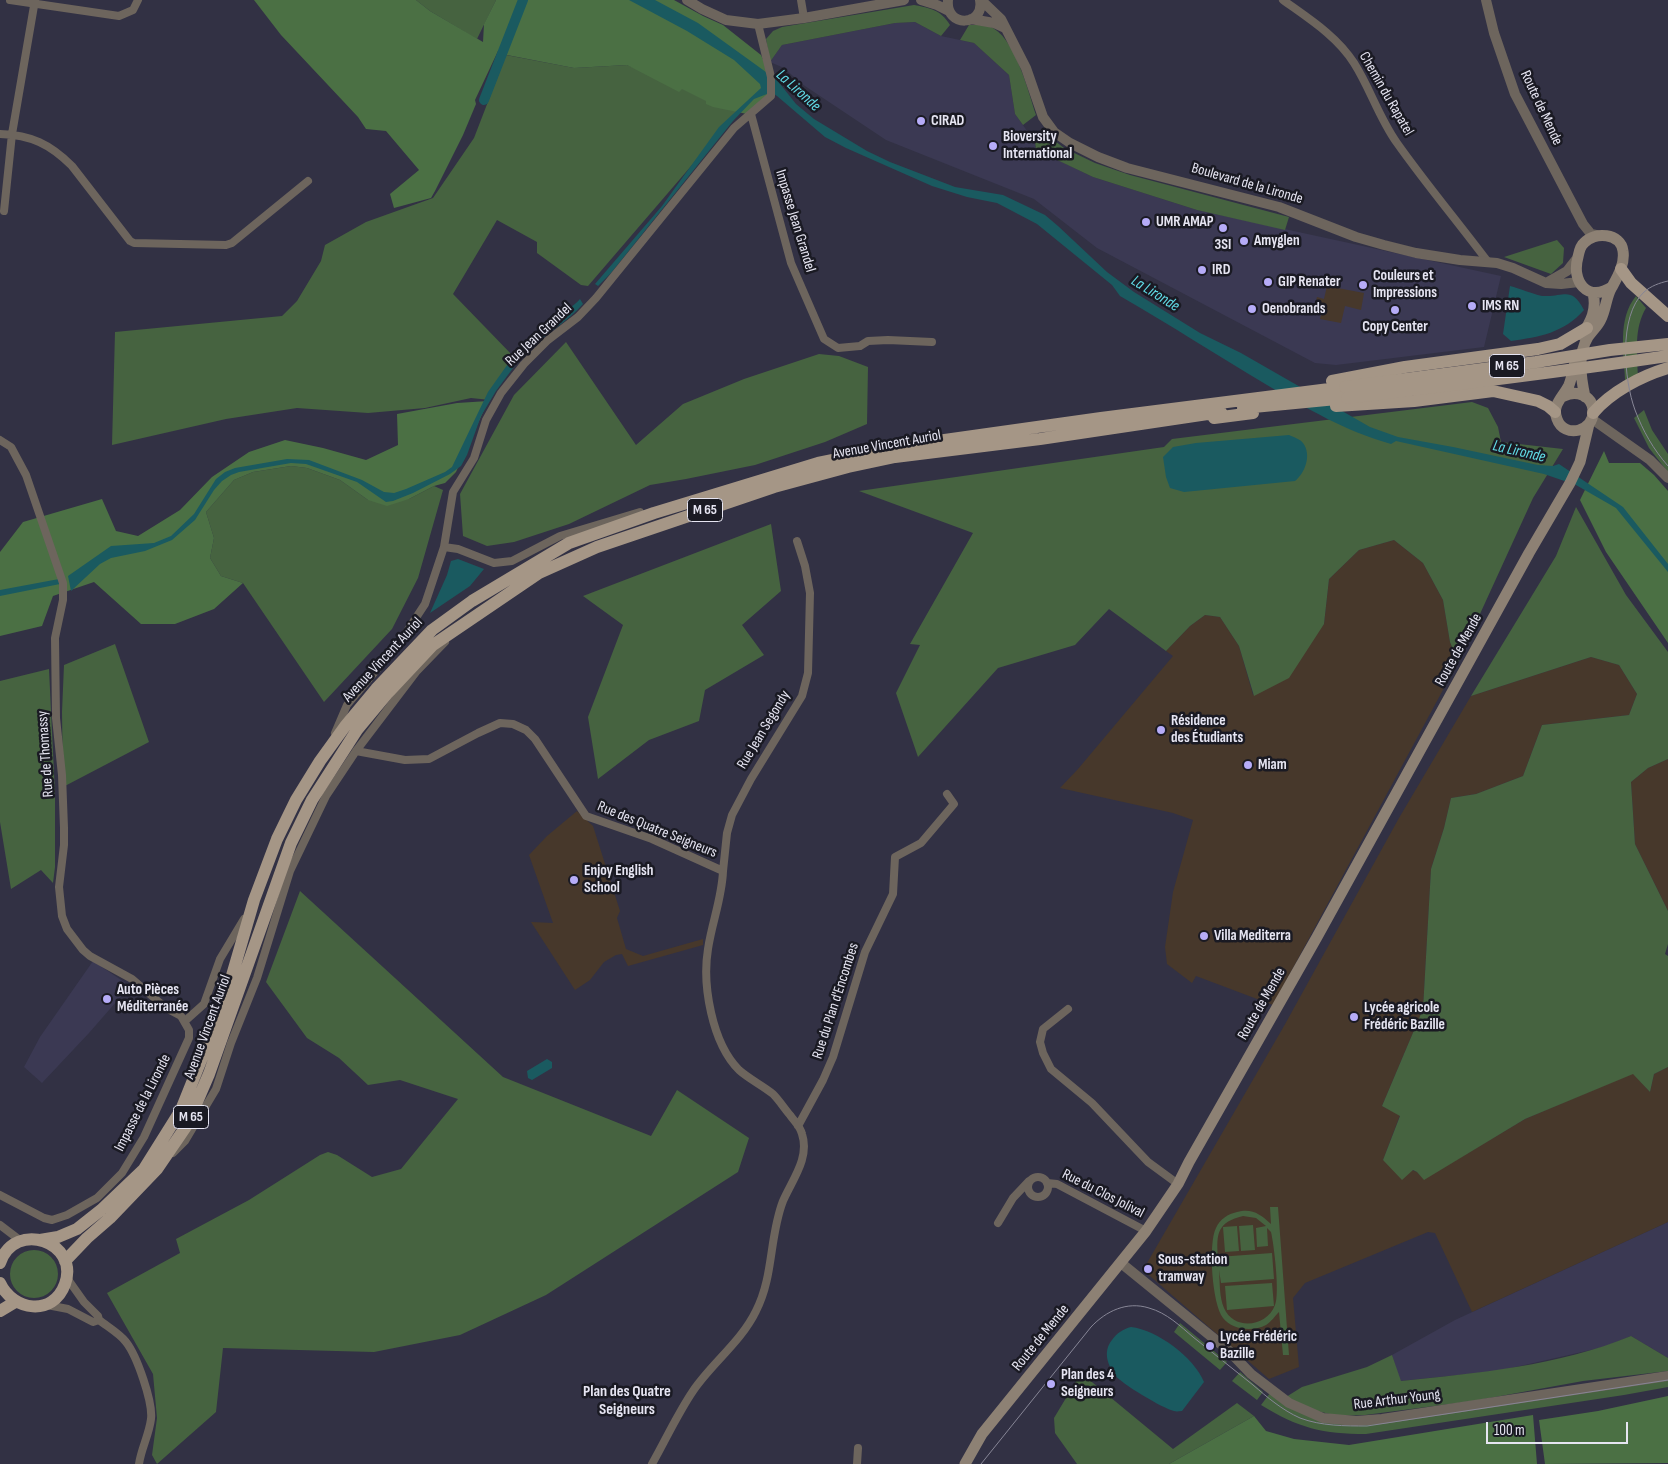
<!DOCTYPE html>
<html>
<head>
<meta charset="utf-8">
<style>
	body { margin:0 }
	#map { position:relative; width:1668px; height:1464px; overflow:hidden; background:#323144; font-family:"Sofia Sans Condensed",sans-serif }
	canvas { display:block }
	.scale { position:absolute; left:1486px; top:1422px; width:142px; height:22px; box-sizing:border-box; border:2px solid #e6e5f2; border-top:0; padding-left:6px; font-size:15px; line-height:18px; white-space:nowrap; color:#e6e5f2; -webkit-text-stroke:4px #1a1a23; paint-order:stroke }
</style>
</head>
<body>
<div id="map">
<canvas width="1668" height="1464"></canvas>
<div class="scale">100 m</div>
</div>
<script>
const ctx = document.querySelector('canvas').getContext('2d');
ctx.lineJoin = 'round';
function paint(path, color) { ctx.fillStyle = color; ctx.fill(path, 'evenodd'); }
function stroke(path, color, width, dash) { ctx.strokeStyle = color; ctx.lineWidth = width; ctx.lineCap = dash ? 'butt' : 'round'; ctx.setLineDash(dash || []); ctx.stroke(path); }
function label(font, color, halo, rows, align = 'center') {
  ctx.font = font + ' "Sofia Sans Condensed",sans-serif'; ctx.lineWidth = 5; ctx.setLineDash([]); ctx.textBaseline = 'middle'; ctx.strokeStyle = halo; ctx.fillStyle = color; for (const [text, x, y, turn = 0] of rows) {
    ctx.save(); ctx.translate(x, y); ctx.rotate((+turn || 0) * Math.PI / 180); ctx.textAlign = isNaN(turn) ? turn : align; if (halo) ctx.strokeText(text, 0, 0); ctx.fillText(text, 0, 0); ctx.restore();
  }
}
const built = new Path2D(`
	M915 22 941 36 974 43 1009 75 1015 114 1035 142V149L1093 177 1197 210 1501 276 1484 347 1336 365 1315 363 1097 248 1034 199 886 140 802 84 784 68 770 62 782 45 895 23Z
	M93 961 130 986 89 1033 42 1083 24 1067 40 1037Z
	M1668 1222V1358L1631 1336 1604 1347 1498 1371 1400 1381 1392 1355 1455 1320Z`);
const education = new Path2D(`
	M1327 286 1364 293 1361 310 1345 306 1341 323 1320 319 1323 307 1315 306 1317 297 1324 299Z
	M1394 540 1423 563 1443 600 1450 642 1458 662 1273 1005 1196 976 1192 983 1167 964 1165 947 1173 892 1193 820 1173 813 1060 788 1078 769 1173 656 1166 651 1190 626 1205 615 1220 617 1239 646 1253 695 1324 624 1329 579 1359 550Z
	M1591 657 1619 665 1637 694 1629 715 1542 725 1523 776 1476 794 1451 798 1444 828 1431 869 1423 1009 1382 1106 1400 1115 1383 1160 1417 1172 1424 1179 1525 1119 1633 1073 1650 1092 1654 1074 1668 1067V1222L1472 1312 1435 1233 1428 1232 1305 1283 1293 1298 1299 1367 1269 1379 1143 1270 1284 1026 1399 818 1471 696Z
	M1668 759V911L1635 844 1631 782 1648 768Z
	M577 811 593 826 620 911 617 918 626 949 643 956 703 939V945L628 966 622 954 616 955 604 962 590 980 575 990 531 922 553 923 529 855 547 836Z`);
const green = new Path2D(`
	M416 0H496L477 39 430 11Z
	M914 5C930 8 941 10 950 25L941 36 915 22 895 23 782 45 770 62 766 39 773 31 782 27Z
	M969 25C975 25 983 24 989 26 1015 36 1028 91 1036 115L1023 125 1015 114 1009 75 974 43 960 40Z
	M506 55 574 68 627 65 742 110 698 158 588 286 581 285 537 253V242L497 220 453 294 515 358 490 400 471 398 425 408 368 413 297 408 226 419 112 445 115 332 282 316 297 301 321 261 325 245 366 222 433 198 474 138Z
	M1046 134 1064 148 1095 163 1130 175 1289 217 1285 230 1197 210 1093 177 1036 150 1035 142Z
	M1557 240 1564 248 1563 263 1551 274 1504 257Z
	M1636 296 1646 308C1634 328 1637 352 1638 376L1625 380C1624 353 1617 319 1636 296Z
	M566 342 636 445 683 404 744 379 819 354 839 356 868 367 867 424 825 442 755 465 686 479 650 485 569 524 514 542 487 546 463 536 460 494 514 395Z
	M1472 402 1488 408 1498 427 1501 442 1563 449 1533 498 1458 662 1450 642 1443 600 1423 563 1394 540 1359 550 1329 579 1324 624 1289 678 1254 696 1239 646 1220 617 1205 615 1190 626 1166 651 1109 609 1075 645 998 668 918 757 896 693 920 645 910 644 973 533 859 491 1164 447 1172 439Z
	M1644 410 1652 430 1668 454V472L1649 448 1634 418Z
	M291 466 307 468 340 480 368 500 409 499 434 486 443 490 418 578 392 629 324 702 243 583 221 576 210 558 214 538 206 512 234 480 253 472Z
	M1576 507 1626 595 1668 652V759L1648 768 1631 782 1635 844 1668 911V944L1665 954 1668 956V1067L1654 1074 1650 1092 1633 1074 1525 1119 1424 1180 1417 1172 1413 1170 1402 1180 1383 1160 1400 1116 1382 1106 1423 1009 1431 869 1444 828 1451 798 1476 794 1523 776 1542 725 1629 715 1637 694 1619 665 1591 657 1471 696 1556 556Z
	M771 524 781 591 742 625 764 655 705 690 699 721 649 740 598 779 588 717 623 625 583 596Z
	M115 644 149 742 63 787 62 712 64 665Z
	M49 669 55 794V867L53 883 41 870 11 889 0 822V681Z
	M300 891 503 1077 651 1136 677 1090 749 1138 738 1172 546 1295 460 1335 374 1352 223 1348 216 1412 157 1464 152 1455 157 1418 153 1374 107 1293 180 1253 176 1239 249 1200 320 1155 328 1152 337 1155 372 1177 401 1169 458 1099 400 1080 368 1085 339 1058 307 1038 266 982Z
	M1270 1207H1278L1289 1355H1283L1279 1312C1275 1316 1271 1322 1266 1325 1253 1332 1232 1330 1223 1318 1212 1304 1208 1243 1216 1228 1220 1219 1228 1214 1237 1212 1252 1208 1260 1214 1271 1224ZM1243 1216 1256 1218 1266 1226 1256 1228 1257 1247 1268 1246 1267 1228 1271 1232C1274 1245 1280 1294 1275 1305 1267 1327 1234 1331 1224 1308 1219 1297 1220 1282 1219 1270L1221 1283 1274 1279 1272 1253 1218 1257C1216 1233 1218 1222 1243 1216Z
	M1253 1225 1255 1250 1241 1251 1239 1226Z
	M1237 1226 1239 1251 1225 1252 1223 1227Z
	M10 1274a24 24 0 1 1 48 0a24 24 0 1 1-48 0Z
	M1272 1283 1274 1306 1227 1310 1225 1286Z
	M1180 1323 1227 1362 1220 1370 1174 1332Z
	M1631 1336 1668 1358V1371L1583 1381 1473 1401 1365 1415 1338 1416 1309 1409 1286 1397 1302 1387 1367 1367 1392 1355 1401 1381C1477 1373 1559 1366 1631 1336Z
	M1240 1372 1263 1392 1257 1400 1232 1381Z
	M1081 1373 1173 1449 1237 1403 1254 1416 1169 1464H1077L1055 1433 1054 1418Z
	M1668 1378V1387L1624 1395 1366 1434C1323 1434 1298 1428 1261 1405L1270 1393 1348 1424Z`);
const forest = new Path2D(`
	M254 0H416L430 11 483 42 484 24 496 0H674L703 16 723 25 761 55 766 66 768 94 747 114 713 107 706 104V101L682 89 679 92 627 65 574 68 507 55 498 51 475 100 476 104 463 135 435 191 431 198 394 208 390 194 419 170 386 131 366 129 358 117 281 35Z
	M488 401 456 472 445 483 434 486 409 499 387 506 368 500 340 480 307 468 291 466 253 472 234 480 206 512 214 538 210 558 221 576 243 583 214 609 175 624H141L94 582 53 596 42 626 0 636V552L23 522 102 499 116 531 138 536 180 510 212 477 249 452 285 440 323 448 366 460 398 445 397 414 457 403Z
	M1604 451 1609 463H1640L1654 475 1668 491V643L1606 552 1580 500Z
	M1668 1396V1463L1545 1464 1539 1420 1598 1411Z
	M1533 1415 1537 1464H1169L1254 1416 1266 1431 1294 1439 1349 1445Z`);
const water = new Path2D(`
	M629 0H655L698 23 777 80 796 104 814 119 867 151 890 162 955 187 1003 195 1045 215 1058 226 1107 272 1134 292 1200 333 1241 353 1370 427 1398 437 1453 447 1538 465 1553 466 1559 464 1623 507 1668 564V572L1616 508 1576 485 1544 474 1396 441 1391 444C1343 430 1310 410 1267 385 1218 356 1169 324 1120 296L1112 285 1037 224 997 203 967 197 932 186 846 148 825 137 777 96 768 90 767 94 754 99 733 121 611 273 598 286 595 284 662 206 719 127 761 88 760 84 734 60 687 31Z
	M1510 286C1519 288 1537 296 1544 296 1565 297 1571 286 1584 310 1564 333 1539 337 1511 341L1503 334Z
	M580 299 583 304C567 322 547 333 530 349L525 345C528 332 568 313 580 299Z
	M517 351 522 356 496 391 481 416 467 455 461 466 450 474 413 493 393 501 386 502 357 482 306 464 291 463 239 472 231 475 222 481 214 490 195 520 172 540 145 551 111 558 100 564 71 591 68 576 111 546 154 543 171 536 194 514 216 479 225 472 235 468 287 459 309 460 362 480 384 492 394 493 406 489 445 472 452 467 488 392Z
	M1289 435C1293 437 1300 439 1303 443 1312 455 1305 473 1295 481L1184 492 1170 488 1166 477 1163 457 1173 447 1196 443Z
	M458 559 484 569 470 586 430 613 447 575 451 561Z
	M59 579 60 584 0 596V590Z
	M547 1059 552 1062V1068L532 1080 528 1078 527 1071Z
	M1131 1327C1157 1330 1194 1357 1204 1382L1182 1411C1179 1411 1177 1412 1174 1411 1164 1409 1120 1383 1115 1375 1107 1364 1103 1351 1112 1340 1117 1333 1123 1329 1131 1327Z`);
const stream = new Path2D(`
	M518 356 529 344`);
const canal = new Path2D(`
	M484 100 523 0`);
const minor = new Path2D(`
	M10 0 119 16 133 10 138 0
	M801 0 804 18
	M1283 0C1308 18 1337 36 1354 63 1370 88 1379 118 1397 143 1426 184 1458 222 1488 262
	M751 114 791 263 824 339 838 348 860 346 868 341 888 340 932 342
	M0 134C31 135 50 144 72 166L130 241 134 243 226 245 232 243 308 181
	M4 211 12 134 35 0
	M0 440 11 447 26 475 63 583V600L55 638 56 718 62 775 64 828V845L59 887 62 916 67 929 83 950 90 956 132 979 166 1008 181 1016 189 1030V1038L144 1137 122 1173 97 1198 67 1215 52 1220 44 1218 0 1195
	M444 547 458 549 494 563 512 561 560 536 640 512
	M335 733 347 705 400 642 425 604 444 547 453 492 474 458 486 420 501 393 524 364 548 340 578 317 596 298 734 128 771 96V77L758 24
	M356 751 405 760 429 759 478 733 500 723 513 724 526 730 535 739 586 816 652 839 723 871C722 898 712 922 708 949 702 985 712 1043 739 1070 749 1079 762 1085 773 1094 779 1100 784 1108 790 1115 794 1121 800 1126 802 1134 810 1158 792 1180 783 1201 769 1237 774 1276 756 1311 741 1342 712 1363 693 1391 678 1413 665 1441 652 1464
	M723 871 727 833 732 815 751 779 802 696 808 673 810 593 805 566 797 541
	M1068 1009 1043 1029 1040 1042 1043 1053 1051 1069 1092 1103 1148 1162 1178 1184
	M185 1021 204 1004 220 959 244 919
	M798 1126 823 1080 833 1057 865 952 893 894 895 857 921 843 954 804 947 794
	M173 1153 185 1141 216 1089 231 1043 257 978 290 871 326 796 356 751 416 672 445 642
	M1028 1187a10 10 0 1 1 20 0a10 10 0 1 1-20 0Z
	M1047 1183 1057 1184 1146 1231
	M998 1223 1013 1198 1029 1181
	M0 1225 21 1241
	M67 1278 84 1302 98 1316 99 1320C108 1327 120 1334 126 1342 137 1356 153 1402 151 1419 149 1435 141 1449 139 1464
	M47 1305 68 1309 93 1322 99 1320
	M857 1464 858 1448`);
const tertiary = new Path2D(`
	M687 0 702 9 726 20 758 24 804 18 904 0
	M921 0 937 5 949 11
	M948 0C945 28 985 27 980 0
	M981 0 1001 19 1026 68 1043 117 1054 132 1070 143 1098 157 1127 168 1279 207 1356 237 1384 245 1416 253 1460 260 1497 263 1513 268 1546 283 1561 284 1579 282
	M1486 0 1494 33 1515 94 1583 224 1591 234 1596 235
	M971 19 994 23 1005 28
	M1546 283 1567 271 1578 257
	M1592 419 1650 460 1668 478
	M1121 1263 1228 1350 1251 1374 1289 1403 1323 1418 1356 1421 1382 1419 1668 1376`);
const secondary = new Path2D(`
	M1582 335C1591 321 1597 310 1593 293
	M1564 396C1576 390 1592 395 1593 410 1595 432 1564 439 1557 419 1551 405 1564 396 1569 385 1572 377 1573 370 1575 362
	M1585 397C1581 378 1577 355 1588 337 1592 331 1598 326 1601 319 1606 309 1606 297 1612 287 1618 276 1625 264 1623 251 1621 233 1594 231 1584 243 1580 246 1579 252 1578 257 1571 281 1587 303 1612 287
	M965 1464 982 1434 1146 1231 1178 1184 1189 1162 1317 937 1529 553 1570 483 1580 462 1589 424`);
const primary = new Path2D(`
	M1621 269 1631 283 1668 316
	M1332 381 1405 367 1538 349 1560 344 1587 328
	M1336 406 1414 401 1493 391 1538 401 1548 406 1555 412
	M1243 408 1347 398
	M1593 413C1611 392 1641 376 1668 368
	M1214 418 1253 413
	M40 1240 58 1237 77 1229 101 1210 144 1169 181 1110 224 1003 254 900 277 839 296 800 320 761 346 725 376 689 432 630 472 601 569 543 654 513 818 463 902 446 1101 418 1345 387
	M65 1261 87 1238 110 1218 157 1169 187 1125 209 1074 291 843 312 800 357 730 387 694 433 645 539 573 597 547 774 487 848 467 895 457 1040 439 1221 412
	M0 1263C15 1219 80 1242 65 1284 53 1317 13 1311 0 1283
	M0 1311 15 1302`);
const tram = new Path2D(`
	M1668 281C1659 283 1651 286 1644 292 1618 316 1624 380 1635 410 1643 431 1653 449 1668 466
	M981 1464 1091 1327C1106 1311 1127 1301 1149 1308 1167 1313 1180 1326 1193 1337 1213 1353 1233 1369 1253 1385 1267 1397 1282 1410 1300 1418 1321 1426 1345 1426 1367 1426L1668 1380`);
const primaryBridge = new Path2D(`
	M1345 387 1536 362 1610 350 1668 344
	M1347 398C1454 385 1561 372 1668 356`);
const markers = [
	[921,121,5,"#b6acf8"],
	[993,146,5,"#b6acf8"],
	[1146,222,5,"#b6acf8"],
	[1223,228,5,"#b6acf8"],
	[1244,241,5,"#b6acf8"],
	[1202,270,5,"#b6acf8"],
	[1268,282,5,"#b6acf8"],
	[1363,285,5,"#b6acf8"],
	[1472,306,5,"#b6acf8"],
	[1252,309,5,"#b6acf8"],
	[1395,310,5,"#b6acf8"],
	[1161,730,5,"#b6acf8"],
	[1248,765,5,"#b6acf8"],
	[574,880,5,"#b6acf8"],
	[1204,936,5,"#b6acf8"],
	[107,999,5,"#b6acf8"],
	[1354,1017,5,"#b6acf8"],
	[1148,1269,5,"#b6acf8"],
	[1210,1346,5,"#b6acf8"],
	[1051,1384,5,"#b6acf8"]
];
const shields = [
	[1507,366,35],
	[705,510,35],
	[191,1117,35]
];
const shieldNames = [
	["M 65",1507,366],
	["M 65",705,510],
	["M 65",191,1117]
];
const streetNames = [
	["Chemin du Rapatel",1386,94,60],
	["Route de Mende",1541,108,65],
	["Boulevard de la Lironde",1247,184,16],
	["Impasse Jean Grandel",795,221,73],
	["Rue Jean Grandel",539,335,-43],
	["Avenue Vincent Auriol",887,445,-10],
	["Route de Mende",1459,650,-61],
	["Avenue Vincent Auriol",383,660,-47],
	["Rue Jean Segondy",764,730,-59],
	["Rue de Thomassy",46,754,-94],
	["Rue des Quatre Seigneurs",657,830,22],
	["Rue du Plan d'Encombes",836,1001,-72],
	["Route de Mende",1262,1004,-60],
	["Avenue Vincent Auriol",208,1027,-70],
	["Impasse de la Lironde",143,1103,-63],
	["Rue du Clos Jolival",1103,1194,27],
	["Route de Mende",1041,1338,-51],
	["Rue Arthur Young",1397,1400,-7]
];
const poiNames = [
	["CIRAD",931,121],
	["Bioversity",1003,137],
	["International",1003,154],
	["UMR AMAP",1156,222],
	["Amyglen",1254,241],
	["3SI",1223,245,"center"],
	["IRD",1212,270],
	["Couleurs et",1373,276],
	["Impressions",1373,293],
	["GIP Renater",1278,282],
	["IMS RN",1482,306],
	["Oenobrands",1262,309],
	["Copy Center",1395,327,"center"],
	["Résidence",1171,721],
	["des Étudiants",1171,738],
	["Miam",1258,765],
	["Enjoy English",584,871],
	["School",584,888],
	["Villa Mediterra",1214,936],
	["Auto Pièces",117,990],
	["Méditerranée",117,1007],
	["Lycée agricole",1364,1008],
	["Frédéric Bazille",1364,1025],
	["Sous-station",1158,1260],
	["tramway",1158,1277],
	["Lycée Frédéric",1220,1337],
	["Bazille",1220,1354],
	["Plan des 4",1061,1375],
	["Seigneurs",1061,1392]
];
const waterNames = [
	["La Lironde",798,91,42],
	["La Lironde",1155,294,32],
	["La Lironde",1519,452,13]
];
const neighbourhoodNames = [
	["Plan des Quatre",627,1392],
	["Seigneurs",627,1410]
];
paint(built, '#3b3953');
paint(education, '#47382b');
paint(green, '#466340');
paint(forest, '#4b7044');
paint(water, '#1a5a60');
stroke(stream, '#1a5a60', 3);
stroke(canal, '#1a5a60', 10);
stroke(minor, '#6d655d', 8);
stroke(tertiary, '#6d655d', 10);
stroke(secondary, '#8d8174', 11);
stroke(primary, '#a59686', 12);
stroke(tram, '#878696', 1);
stroke(primaryBridge, '#a59686', 12);
for (const [x, y, r, color] of markers) { const dot = new Path2D(); dot.arc(x, y, r, 0, 2 * Math.PI); ctx.fillStyle = color; ctx.fill(dot); stroke(dot, '#1a1a23', 2); }
for (const [x, y, w] of shields) { const box = new Path2D(); box.roundRect(x - w / 2, y - 11.5, w, 23, 4); ctx.fillStyle = '#1a1a23'; ctx.fill(box); stroke(box, '#e6e5f2', 1); }
label('bold 14px', '#e6e5f2', null, shieldNames);
label('15px', '#e6e5f2', '#1a1a23', streetNames);
label('bold 15px', '#e6e5f2', '#1a1a23', poiNames, 'left');
label('italic 16px', '#61dbe6', '#1a1a23', waterNames);
label('bold 16px', '#e6e5f2', '#1a1a23', neighbourhoodNames);
</script>
</body>
</html>
